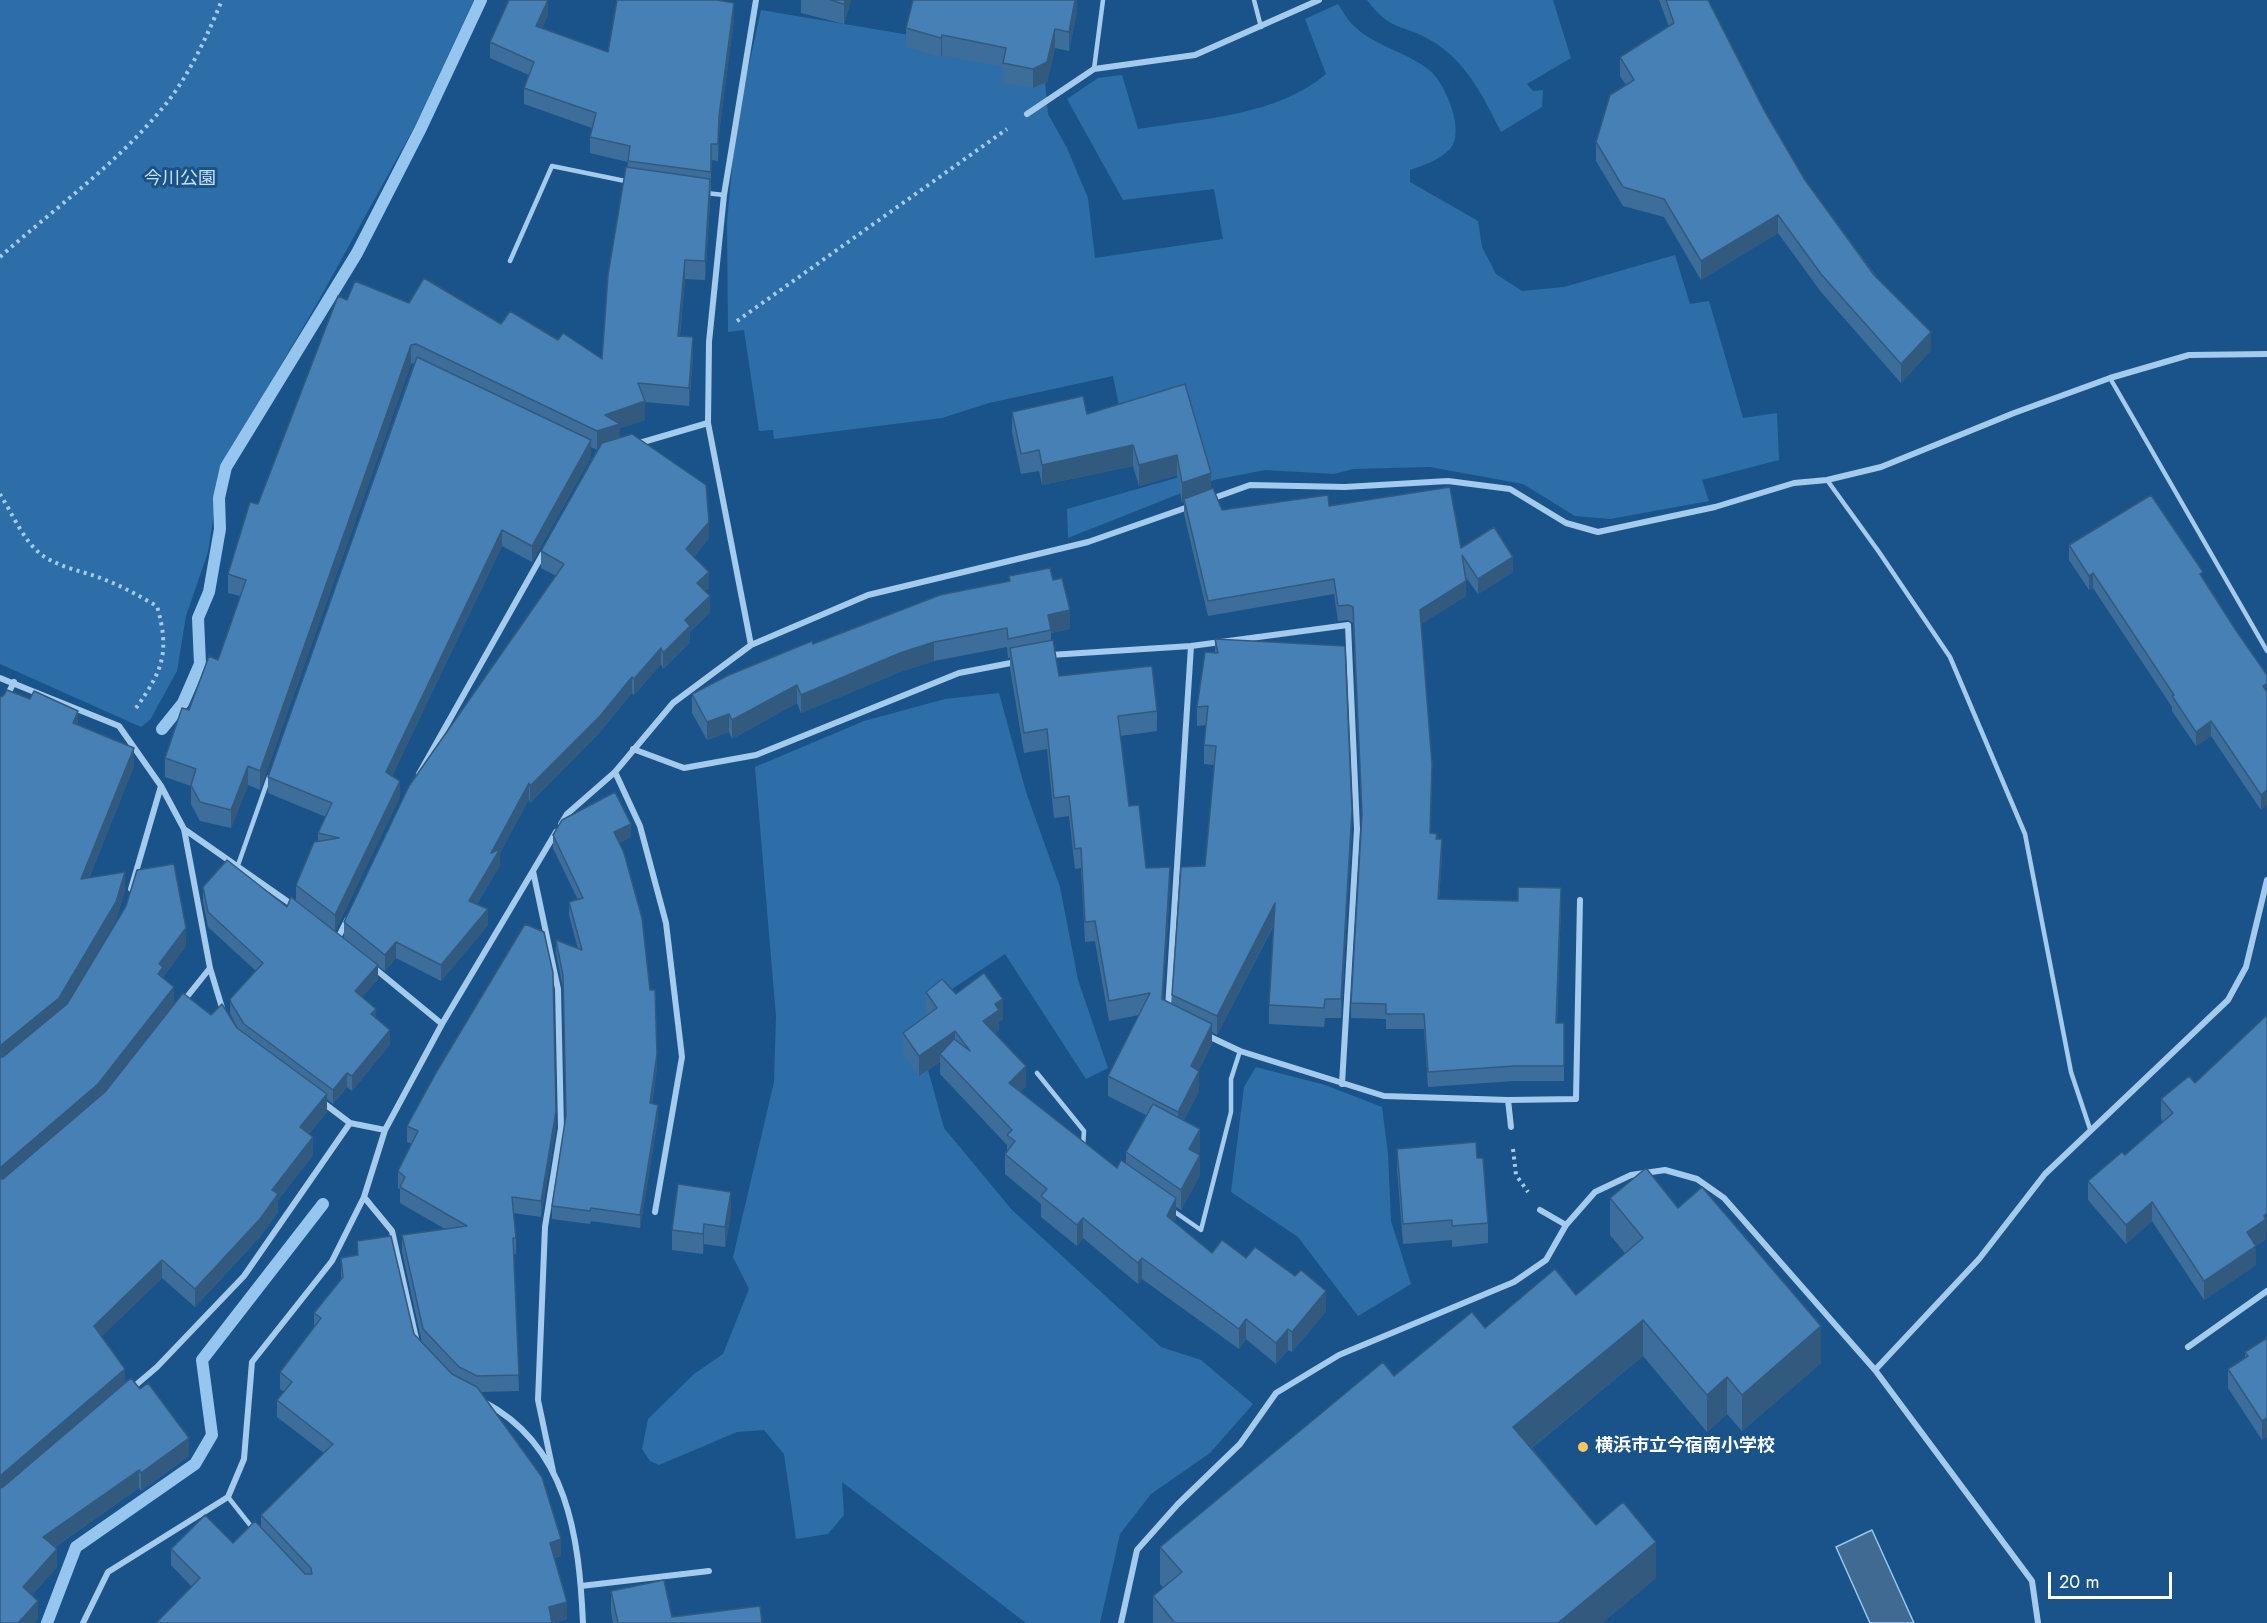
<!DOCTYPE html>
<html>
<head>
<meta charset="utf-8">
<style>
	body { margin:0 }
	#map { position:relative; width:2267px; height:1623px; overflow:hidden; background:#1a538a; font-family:Jost,sans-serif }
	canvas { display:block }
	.scale { position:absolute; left:2048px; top:1572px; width:124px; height:27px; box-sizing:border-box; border:3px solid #fff; border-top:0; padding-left:8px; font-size:18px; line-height:21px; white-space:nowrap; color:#fff; -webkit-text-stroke:4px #1a538a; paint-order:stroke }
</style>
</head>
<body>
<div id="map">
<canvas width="2267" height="1623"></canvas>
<div class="scale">20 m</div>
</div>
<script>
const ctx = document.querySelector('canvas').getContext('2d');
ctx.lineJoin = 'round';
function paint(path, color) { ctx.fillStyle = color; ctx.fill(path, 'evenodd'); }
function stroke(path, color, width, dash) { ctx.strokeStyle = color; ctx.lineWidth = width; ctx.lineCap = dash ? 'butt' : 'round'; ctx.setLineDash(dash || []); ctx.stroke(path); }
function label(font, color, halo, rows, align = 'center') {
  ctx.font = font + ' Jost,"Noto Sans JP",sans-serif'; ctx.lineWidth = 6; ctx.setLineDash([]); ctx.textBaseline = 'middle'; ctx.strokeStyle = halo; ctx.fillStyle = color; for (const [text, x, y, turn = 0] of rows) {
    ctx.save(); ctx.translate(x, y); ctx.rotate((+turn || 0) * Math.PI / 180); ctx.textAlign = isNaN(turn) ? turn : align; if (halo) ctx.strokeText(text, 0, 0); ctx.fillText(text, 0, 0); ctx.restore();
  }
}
const green = new Path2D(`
	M0 0H474L416 124 319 300 221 467 208 552 186 616 177 671 150 720 141 727 0 664Z
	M1367 0H1553L1571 58 1527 84 1533 91 1543 90 1542 107 1501 132C1484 98 1467 62 1432 41 1402 23 1392 33 1367 0Z
	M1338 4C1343 11 1347 20 1354 26 1374 46 1407 52 1429 70 1445 82 1466 132 1450 149 1439 160 1425 165 1410 170V182L1478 221 1482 247 1496 274 1522 291 1564 287 1675 255 1690 304 1709 301 1743 418 1777 413 1779 460 1702 480 1709 501 1610 519 1575 516 1523 484 1430 467 1353 469 1334 474 1265 470 1214 480 1068 538 1067 509 1208 469 1121 416 1113 376 989 403 942 418 774 439 773 430 759 431 744 330 728 332 727 222 736 124 761 10 1010 52 1045 82 1048 114 1067 148 1088 198 1095 258 1223 239 1214 189 1123 200 1067 99 1098 78 1122 75 1138 129C1200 119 1277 116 1326 74L1305 19Z
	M999 693 1026 792 1060 887 1078 980 1108 1068 1086 1079 1005 954 949 991 919 1037 944 1128 1012 1210 1161 1347 1201 1360 1253 1404 1210 1453 1151 1494 1120 1534 1100 1623H1026L842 1482 844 1515 828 1534 796 1539 784 1454 764 1430 737 1432 659 1465 650 1461 642 1449 648 1419 694 1374 723 1354 749 1289 733 1257 774 1082 776 1017 755 767 864 721 945 699Z
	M1256 1067 1325 1085 1382 1107 1388 1154 1391 1221 1411 1284 1358 1316 1298 1237 1231 1192 1244 1087Z`);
const water = new Path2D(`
	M1872 1530 1914 1623H1870L1836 1547Z`);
const stream = new Path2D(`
	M162 729 183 703 200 664 198 618 209 592 220 529 219 498 226 467 357 253 421 128 481 0
	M47 1623 76 1547 195 1464 212 1435 202 1360 323 1204`);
const path = new Path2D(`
	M0 257C56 207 118 163 165 105 189 76 208 34 222 0
	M737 321 1007 129
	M0 494C12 513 24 542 42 555 60 568 83 571 103 579 122 586 139 596 157 606 170 652 163 670 136 708
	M1513 1149 1516 1175 1528 1192`);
const lane = new Path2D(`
	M1254 0 1261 27
	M1094 69 1103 0
	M706 193 724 195
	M510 261 552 166 630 182
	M2110 378 2267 651
	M1827 480 1879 552 1950 657 2025 834 2071 1072 2090 1129
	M238 865 269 777
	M1037 1073 1084 1131 1083 1147
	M1172 1210 1201 1230 1231 1112V1079L1240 1051
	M228 1497 254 1530`);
const street = new Path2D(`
	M1027 114 1094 69 1195 55 1319 0
	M708 423 709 342 724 195 756 0
	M636 444 708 423 751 645
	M1211 499 1250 485 1345 487 1448 481 1510 489 1566 523 1598 532 1715 507 1794 483 1827 480 1881 467 2014 413 2110 378 2189 355 2267 354
	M1050 655 1191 646 1348 625 1357 829 1342 1084
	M0 678 119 726 161 786 184 829 210 968 223 1011
	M0 710 14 682
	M633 749 684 768 756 755 959 673 1016 662
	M615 772 640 826 666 923 682 1057 655 1212
	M419 774 545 550
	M561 824 567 814 615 772 673 703 751 645 868 595 1088 542 1191 506
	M184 829 294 906
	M533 871 558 989 561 1128 545 1227 538 1400 553 1471
	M131 889 161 786
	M338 938 347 920
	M373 967 442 1024
	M182 1003 210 968
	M1168 1008 1191 646
	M1206 1035 1240 1051 1384 1096 1508 1100 1576 1099 1580 900
	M1508 1100 1511 1127
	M321 1101 350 1123 385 1130
	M364 1197 392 1231 417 1343
	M1540 1210 1566 1225
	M2188 1347 2267 1291
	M1875 1370 1979 1259 2045 1174 2228 1000 2246 967 2267 880
	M130 1390 157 1367 244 1276 350 1123
	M484 1402C568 1446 579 1537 583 1623
	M581 1586 709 1571
	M83 1623 108 1572 228 1497 244 1459 252 1362 332 1261 364 1197 385 1130 442 1024 556 832
	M1121 1623 1137 1550 1178 1504 1240 1444 1276 1393 1339 1355 1514 1282 1546 1260 1566 1225 1595 1192 1631 1175 1665 1170 1697 1179 1724 1198 1875 1370 2032 1581 2038 1623`);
const wall = new Path2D(`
	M801 0H851L844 24 801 13Z
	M1077 0V11L1069 51 1055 48 1047 82 1033 88 1003 83V67L942 55 941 57 906 47V28Z
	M1659 0H1708L1764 110 1805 180 1931 350 1901 383 1821 292 1778 233 1701 280 1664 217 1623 206 1596 161V142L1626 85 1620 76V57L1669 27Z
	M548 15 542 28 608 52 734 19 719 133 718 161 711 160V188L705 280 685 279 680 336 693 356 689 406 645 402V420L620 428V438L709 538 694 557 709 588 705 591 710 612 690 632V642L663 669 661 664 634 695 632 693 600 732 530 803 529 799 500 853V865L477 904 488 925 441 981 396 958 385 971 378 966V979L362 997 376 1019 390 1044 352 1091 347 1087 333 1104 327 1099V1112L309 1134 313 1155 278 1200V1212L260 1237 195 1307 162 1278 101 1337 125 1383 189 1456 141 1491 139 1488 55 1547 57 1567 32 1595 38 1619 34 1623H0L78 725 134 766 89 878 125 890 116 920 64 1006 186 946 163 977 174 1004 211 1015 238 1029 230 1013V999L256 971 208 927 203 901V887L287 907 296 900V885L318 842V833L326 817 268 793V777L414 363 411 364 260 790 248 785 231 828 200 821 191 804V786L165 777V758L189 710 218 660 240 596 228 593V574L347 300 409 303 501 324 558 340 602 359 628 162 590 153V137L592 128 524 104V88L529 75 490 58V42ZM591 447 597 450 541 551V568L556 576 344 922V938L335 931 400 797 392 776 502 546 532 562 591 457Z
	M1185 384 1211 489 1222 510 1329 506 1461 548 1513 572 1478 594 1465 576 1466 596 1421 624 1432 779 1430 833 1436 839 1442 854 1439 899 1561 903 1557 1023H1564V1081H1514L1428 1087 1424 1029H1386V1019L1351 1018V1003L1362 821 1353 623 1348 620 1338 621 1334 594 1208 616 1184 514V503H1182L1177 475 1139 486 1133 466 1042 485 1039 471 1021 474 1012 432V412L1087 414Z
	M2069 545 2203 579 2235 629 2267 675 2261 810 2211 736 2196 746 2172 711V707L2093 588 2089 590 2069 560Z
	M1009 576 1053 580 1070 629 1051 633V640L1059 676 1157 711V731L1120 736 1129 806 1146 868 1170 886 1163 1000 1172 1004V995L1205 866 1215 765 1204 764V745L1206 725 1197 726V707L1215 653V639L1352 829 1341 1018H1325L1324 1027 1269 1024V1005L1274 925 1217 1035 1212 1032V1044L1199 1070V1091L1184 1120 1200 1150 1198 1154 1200 1175 1181 1210 1176 1207V1218L1174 1222 1212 1253 1246 1258 1326 1311 1292 1352 1288 1350 1276 1364 1246 1339 1239 1349 1142 1279 1138 1284 1083 1238 1077 1246 1041 1217V1204L1005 1174V1154L1007 1150V1145L940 1074V1062L919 1076 903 1054V1033L928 1015 926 1013V992L956 994 1003 1019 999 1022V1030L995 1033 1026 1086 1020 1092 1117 1168 1126 1163V1152L1146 1115 1108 1096V1076L1139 1015 1109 1021 1095 941 1085 942 1081 868 1075 869 1069 816 1054 818 1047 749 1024 753 1010 668V657L1008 658 1007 647 934 661 900 672 801 713 797 703 732 739 729 732 707 740 692 713V694L813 644 1009 581Z
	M553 835 631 837 619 843 657 1067 652 1104 658 1118 640 1228 591 1221 590 1224 552 1219V1206L566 1117 563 989 556 953V940L578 949 569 915V902L578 900 553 848Z
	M2267 1015 2266 1239 2256 1246V1265L2204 1300 2152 1221 2126 1244 2088 1200V1181L2125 1155 2163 1122 2161 1118V1099L2195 1083Z
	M407 1126 556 1128 541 1217 513 1213 516 1238V1254H514L519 1391 480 1392 561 1556 555 1558 567 1619 552 1623 192 1587 171 1565V1549L233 1543 261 1528V1515L324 1453 277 1417V1400L284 1392 280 1389V1372L314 1328V1313L341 1280V1258L357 1255V1241L414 1334 422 1343 402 1251V1235L445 1229 400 1203V1189L398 1188V1171L412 1144 407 1142Z
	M1397 1149 1477 1158 1488 1223V1243L1452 1247V1240L1403 1244 1397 1169Z
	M1610 1198 1678 1208 1821 1363 1742 1431 1727 1414 1707 1432 1643 1356 1532 1448 1596 1525 1656 1578 1602 1623H1153V1596L1164 1588 1160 1584V1547L1394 1376 1485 1328 1576 1295 1625 1253 1610 1235Z
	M731 1212 725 1247 704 1244 703 1254 672 1250V1230Z
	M2267 1338V1437L2262 1440 2228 1388V1369L2245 1358V1352Z
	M611 1591 672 1617 762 1623H613L611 1612Z`);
const shadedWall = new Path2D(`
	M548 0V15L536 42V26Z
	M845 0H851L844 24V4Z
	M1075 0H1077V11L1069 51V32Z
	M734 3V19L719 133 718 161 719 116Z
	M1055 29V48L1047 82 1033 88V69Z
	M942 35V55L941 57V38Z
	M710 179V198L705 280V261Z
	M1778 215V233L1701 280V261Z
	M685 260V279L678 355V336Z
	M1931 332V350L1901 383V364Z
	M693 337V356L689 406V388Z
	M411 345V364L260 790V771Z
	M645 401V420L620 428V443L597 450V431L605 415Z
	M591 440V457L532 562V546Z
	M1133 445V466L1042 485V465Z
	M1177 455V475L1139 486V465Z
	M1211 473V493L1184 499V503H1182V483Z
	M709 522V538L686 566V549Z
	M502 530V546L386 789V772Z
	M1513 557V572L1478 594V579Z
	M709 572V588L697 599V583Z
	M2093 573V588L2089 590V576Z
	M1466 581V596L1420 625V610Z
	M710 596V612L690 632V642L663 669V653L685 620Z
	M1070 610V629L1051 633 1048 615Z
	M934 642V661L900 672 801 713V695L900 653Z
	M661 648V664L634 695V679Z
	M632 677V693L600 732 530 803V786Z
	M2267 684V698L2263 686Z
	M797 685V703L732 739V720Z
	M78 711V729L73 723Z
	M729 714V732L707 740V722Z
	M2211 721V736L2196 746V732Z
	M134 748V766L81 897V879Z
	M248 766V785L231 828V810Z
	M400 781V797L335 932V915Z
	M529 783V799L500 853V865L469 917V901L491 853Z
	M2267 790V805L2261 810V795Z
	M1352 810V829L1341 1018V999Z
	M631 824V837L614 845V832Z
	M1442 839V854L1438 914V899Z
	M1170 867V886L1162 1019V999Z
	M125 872V890L116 920 59 1016 0 1064V1046Z
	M1275 903V922L1217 1035V1016Z
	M488 909V925L441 981V965Z
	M186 928V946L163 977V985L158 974 159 964Z
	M396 942V958L385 971V955Z
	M378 965V979L355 1006V991Z
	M174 987V1005L98 1102 0 1186V1168Z
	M1003 999V1019L999 1022V1030L983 1042V1021L995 1004Z
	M376 1009V1023L371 1014Z
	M1212 1024V1044L1191 1086V1066Z
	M390 1030V1044L352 1091V1076Z
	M955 1031V1052L940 1054V1062L919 1076V1056Z
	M657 1054V1067L650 1116V1103Z
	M1026 1066V1086L1009 1103V1083Z
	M1199 1071V1091L1178 1131V1112Z
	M347 1073V1087L333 1104V1090Z
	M327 1094V1112L300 1145V1127Z
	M658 1105V1118L640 1228V1215Z
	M556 1111V1128L541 1217V1201Z
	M1200 1129V1150L1189 1170V1149Z
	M313 1137V1155L278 1200V1212L260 1237 195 1307V1289Z
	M1200 1155V1175L1181 1210V1190Z
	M731 1192V1212L725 1247V1227Z
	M1176 1198V1218L1167 1236V1216Z
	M2152 1202V1221L2126 1244V1225Z
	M2267 1213 2266 1239 2247 1252V1232Z
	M1083 1218V1238L1077 1246V1225Z
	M704 1224V1244L703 1254V1234Z
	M2256 1246V1265L2204 1300V1281Z
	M1142 1258V1279L1138 1284V1263Z
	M162 1260V1278L94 1344V1326Z
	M1326 1291V1311L1292 1352V1332Z
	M1246 1319V1339L1239 1349V1329Z
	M1643 1320V1356L1513 1463V1427Z
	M1821 1326V1363L1742 1431V1395Z
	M1288 1329V1350L1276 1364V1343Z
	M125 1369V1387L0 1494V1476Z
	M1727 1377V1414L1707 1432V1395Z
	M2267 1418V1437L2262 1440V1421Z
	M189 1438V1456L141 1491V1473Z
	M139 1470V1488L43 1555V1537Z
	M561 1539V1556L550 1559V1543Z
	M1656 1542V1578L1602 1623H1558Z
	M57 1549V1567L23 1605V1587Z
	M38 1601V1619L34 1623H18Z
	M567 1602V1619L552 1623 549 1607Z`);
const building = new Path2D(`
	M509 0H548L536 26 608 52 617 0H717L734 3 719 116 718 144H711V172L628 161 630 146 590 137 596 113 524 88 534 62 490 42Z
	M830 0H845L844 4Z
	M913 0H1075L1069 32 1055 29 1047 62 1033 69 1003 63 1006 48 942 35 941 38 906 28Z
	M1666 0H1708L1764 110 1805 180 1874 275 1931 332 1901 364 1821 274 1778 215 1701 261 1664 199 1623 187 1596 142 1610 95 1634 80 1620 57 1674 23Z
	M626 167 710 179 705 261 685 260 678 336 693 337 689 388 638 383 645 401 605 415 620 424 597 431 416 344 411 345 260 771 248 766 231 810 200 802 191 785 196 769 165 758 182 708 189 710 209 656 218 660 246 580 228 574 250 502 258 504 338 296 347 300 355 281 409 303 424 278 501 324 510 311 558 340 563 333 602 359 608 275Z
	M417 357 591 440 532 546 502 530 386 772 400 781 335 915 296 885 314 842 339 838 318 833 332 803 268 777Z
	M1185 384 1211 473 1182 483 1177 455 1139 465 1133 445 1042 465 1039 450 1021 454 1012 412 1083 396 1087 414Z
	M632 434 706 485 709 522 686 549 709 572 697 583 710 596 685 620 690 626 663 653 661 648 634 679 632 677 600 716 530 786 529 783 491 853 500 849 469 901 488 909 441 965 396 942 385 955 344 922 409 786 564 564 541 551 602 443Z
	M1450 487 1461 548 1494 527 1513 557 1478 579 1462 555 1466 581 1420 610 1432 764 1430 833 1437 834 1436 839H1442L1438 899 1518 901V887L1561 888 1556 1023H1564V1066H1514L1428 1072 1424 1014H1386V1004L1351 1003 1362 814 1353 607 1348 605 1338 606 1334 579 1208 601 1184 499 1213 488 1222 510 1328 495 1329 506Z
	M2151 495 2203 572 2200 574 2235 629 2267 675V684L2263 686 2267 692V790L2261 795 2211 721 2196 732 2172 696 2174 695 2093 573 2089 576 2069 545Z
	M1050 568 1053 580 1062 578 1070 610 1048 615 1051 630 1008 639 1007 628 934 642 900 653 801 695 797 685 732 720 729 714 707 722 692 694 729 675 812 641 813 644 940 595 1010 581 1009 576Z
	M1215 639 1345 646 1352 810 1341 999H1325L1324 1008 1269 1005 1275 903 1217 1016 1172 995 1181 867 1205 866 1216 746 1204 745 1208 706 1197 707 1205 652 1218 653Z
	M1053 640 1059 676 1152 666 1157 711 1118 716 1129 806 1139 805 1146 868 1170 867 1162 999 1212 1024 1191 1066 1199 1071 1178 1112 1108 1076 1150 993 1109 1001 1095 921 1085 922 1081 848 1075 849 1069 796 1054 798 1047 729 1024 733 1010 648Z
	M7 690 30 699 34 691 78 711 73 723 134 748 81 879 125 872 116 902 59 998 0 1046V697L3 696Z
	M615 792 631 824 614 832 624 853 642 918 650 990H655L657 1054 650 1103 658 1105 640 1215 591 1208 590 1211 552 1206 566 1115 563 976 556 940 582 950 569 902 583 898 553 835 562 820Z
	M227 860 287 907 291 897 378 965 355 991 376 1009 371 1014 390 1030 352 1076 347 1073 333 1090 244 1024 231 1003 230 999 263 963 208 912 203 887Z
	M174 864 186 928 159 964 163 967 158 974 174 987 98 1084 0 1168V1057H3L67 1004 126 906 137 870Z
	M525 924 544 932 553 973 556 1111 541 1201 512 1197 516 1238H513L519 1375 477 1376 459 1367 423 1329 402 1235 467 1226 400 1187 405 1177 398 1171 418 1131 407 1126 437 1071Z
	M984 973 1003 999 995 1004 999 1010 983 1021 1026 1066 1009 1083 1117 1168 1121 1160 1176 1198 1167 1216 1212 1253 1222 1240 1246 1258 1255 1247 1295 1276 1301 1270 1326 1291 1292 1332 1288 1329 1276 1343 1246 1319 1239 1329 1142 1258 1138 1263 1083 1218 1077 1225 1041 1196 1047 1189 1005 1154 1015 1141 1007 1135 1012 1130 940 1054 954 1039 970 1051 955 1031 919 1056 903 1033 937 1008 926 992 942 979 956 994Z
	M183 993 211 1015 222 1004 237 1028 327 1094 300 1127 313 1137 272 1190 278 1194 260 1219 195 1289 162 1260 94 1326 125 1369 0 1476V1179H3L105 1092Z
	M2267 1015V1213L2264 1216 2266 1219 2247 1232 2256 1246 2204 1281 2152 1202 2126 1225 2088 1181 2122 1152 2125 1155 2173 1113 2161 1099 2189 1076 2195 1083Z
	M1153 1104 1200 1129 1189 1149 1200 1155 1181 1190 1126 1152Z
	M1476 1142 1477 1158H1483L1488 1223 1452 1226V1220L1403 1224 1397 1149Z
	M1646 1168 1678 1208 1702 1187 1821 1326 1742 1395 1727 1377 1707 1395 1643 1320 1513 1427 1596 1525 1623 1502 1656 1542 1558 1623H1175L1153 1596 1182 1572 1160 1547 1383 1362 1394 1376 1472 1312 1485 1328 1555 1269 1576 1295 1643 1238 1610 1198Z
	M678 1184 731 1192 725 1227 704 1224 703 1234 672 1230Z
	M391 1236 414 1334 452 1374 477 1387 542 1477 561 1539 550 1543 567 1602 549 1607 552 1623H156L200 1578 171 1549 205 1515 233 1543 255 1521 305 1574H312L311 1568 261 1515 333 1444 277 1400 292 1382 280 1372 321 1318 314 1313 343 1277 341 1258 358 1255 357 1241Z
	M2267 1338V1418L2262 1421 2228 1369 2248 1356 2245 1352Z
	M131 1378 140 1389 148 1383 189 1438 141 1473 139 1470 43 1537 57 1549 23 1587 38 1601 18 1623H0V1488L3 1487Z
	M664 1580 672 1617 760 1606 762 1623H618L611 1591Z`);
const markers = [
	[1583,1447,6,"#ffc55f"]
];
const parkNames = [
	["今川公園",180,180]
];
const poiNames = [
	["横浜市立今宿南小学校",1595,1447]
];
paint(green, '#2d6ea8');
paint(water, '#406a91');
stroke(water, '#96c6ef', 1.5);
stroke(stream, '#96c6ef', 12);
stroke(path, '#a4caed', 4, [3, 4.5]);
stroke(lane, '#a4caed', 4.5);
stroke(street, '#a4caed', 6);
paint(wall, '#3d6e9b');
paint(shadedWall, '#325a7e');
paint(building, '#4780b4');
stroke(building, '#325a7e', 1.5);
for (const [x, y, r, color] of markers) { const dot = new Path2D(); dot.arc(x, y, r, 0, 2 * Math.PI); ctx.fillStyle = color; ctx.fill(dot); stroke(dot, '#1a538a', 2); }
label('18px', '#c9e3f9', '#1a538a', parkNames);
label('bold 18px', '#fff', '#1a538a', poiNames, 'left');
</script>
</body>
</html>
